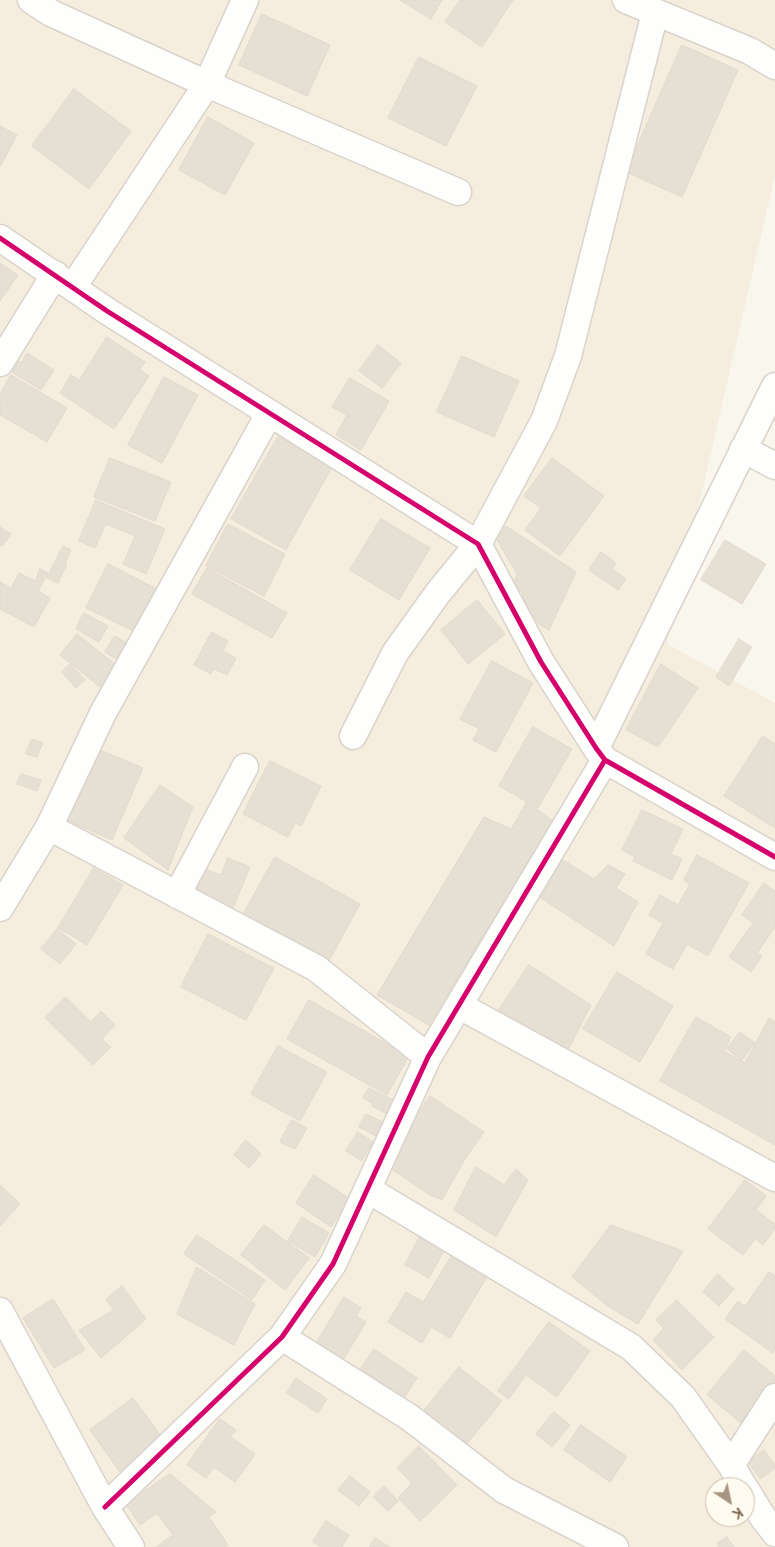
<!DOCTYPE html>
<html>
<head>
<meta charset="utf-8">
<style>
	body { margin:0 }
	#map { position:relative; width:775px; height:1547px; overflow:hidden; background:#f9f6ed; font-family:Ubuntu,sans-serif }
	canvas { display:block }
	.north { position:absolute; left:705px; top:1477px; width:50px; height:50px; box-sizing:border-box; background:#fffbf0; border:1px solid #cabdad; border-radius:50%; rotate:146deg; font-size:14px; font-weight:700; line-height:20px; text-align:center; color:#7b6149 }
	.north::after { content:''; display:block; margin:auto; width:18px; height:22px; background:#a79582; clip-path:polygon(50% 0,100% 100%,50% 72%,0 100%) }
</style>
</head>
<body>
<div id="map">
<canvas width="775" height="1547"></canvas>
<div class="north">K</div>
</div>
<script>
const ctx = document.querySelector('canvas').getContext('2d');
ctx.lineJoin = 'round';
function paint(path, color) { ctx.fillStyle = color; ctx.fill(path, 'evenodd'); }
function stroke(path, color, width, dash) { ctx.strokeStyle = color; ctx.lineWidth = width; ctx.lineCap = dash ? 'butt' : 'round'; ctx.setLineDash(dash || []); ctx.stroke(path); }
const residential = new Path2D(`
	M0 0H775V175L667 644 775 703V1547H0ZM715 1487H745V1517H715Z`);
const building = new Path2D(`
	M400 0H442L431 19Z
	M460 0H513L482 47 445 22Z
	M262 14 330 45 307 96 239 65Z
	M682 45 738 70 682 197 626 172Z
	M419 57 477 86 446 146 388 118Z
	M74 89 131 131 89 189 32 146Z
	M208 117 254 143 225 195 179 170Z
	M0 126 17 135 0 167Z
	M0 263 18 275 0 301Z
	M107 337 145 362 140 370 149 376 114 429 60 393 71 375 79 380Z
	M378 345 401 363 382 388 359 371Z
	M27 353 54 370 41 390 10 371 16 360 21 363Z
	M462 356 519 381 494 437 437 412Z
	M11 375 67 408 47 442 0 415V394Z
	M164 377 198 395 162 463 128 445Z
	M350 378 389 401 361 450 336 435 347 415 332 407Z
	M279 435 333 465 286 550 231 519Z
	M110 458 171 482 155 521 94 497Z
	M552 458 604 496 560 556 525 530 541 508 524 496Z
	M96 500 165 529 146 574 123 564 135 536 106 524 95 548 79 541Z
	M381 519 430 548 399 600 350 570Z
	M228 524 285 554 264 596 206 566Z
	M506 526 576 572 549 630 532 620V610L522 604 523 593 513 587 517 574 497 540Z
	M0 527 11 534 2 546 0 545Z
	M725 540 766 564 742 604 701 580Z
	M63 546 71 550 65 563 67 564 58 583 47 578Z
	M601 552 616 563 612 569 626 579 618 590 589 570Z
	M108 564 157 589 135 632 86 608Z
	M207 568 287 613 272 638 192 594Z
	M40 569 48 573 38 591 50 598 34 627 0 609V582L11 588 19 573 35 581Z
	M477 600 505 634 468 664 441 630Z
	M84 613 108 626 99 642 76 629Z
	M212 632 228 641 223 651 236 658 227 675 214 669 211 674 194 665Z
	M77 634 121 669 104 690 60 655Z
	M115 636 132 646 122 663 105 652Z
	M739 639 752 647 729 686 716 677Z
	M492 661 533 683 496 752 473 740 479 729 460 719Z
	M70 664 85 680 76 688 62 672Z
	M661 664 698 688 658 747 626 730Z
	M533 727 572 749 538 808 499 786Z
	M763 736 775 744V828L724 796Z
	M32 739 43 743 37 757 26 754Z
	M93 747 143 768 112 840 62 818Z
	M270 761 321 786 301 826 295 823 288 837 243 814Z
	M21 774 41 780 37 791 17 784Z
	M160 785 193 807 168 870 124 838Z
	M527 802 553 821 429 1025 377 995 484 817 511 829Z
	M642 810 683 829 671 854 682 859 672 880 633 861 635 857 622 850Z
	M697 855 749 883 708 956 687 944 673 969 646 954 663 923 649 915 660 895 678 905 690 884 684 880Z
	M275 857 360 904 325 968 243 915Z
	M558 857 594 879 608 865 625 874 616 888 638 902 614 946 538 896Z
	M228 858 250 867 233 908 190 891 200 867 221 875Z
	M94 868 123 885 87 945 58 928Z
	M764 883 775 891V927L757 953 762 956 751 972 729 957 753 923 742 915Z
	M57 929 76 944 60 964 41 949Z
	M208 934 274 968 246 1020 181 987Z
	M529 965 591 1005 566 1054 499 1010Z
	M617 972 673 1006 640 1062 583 1029Z
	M66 997 91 1022 101 1011 115 1025 102 1039 111 1047 93 1065 45 1018Z
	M309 1000 409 1056 387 1095 287 1039Z
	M696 1017 731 1037 724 1051 745 1063 769 1018 775 1022V1145L660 1081Z
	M740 1032 755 1043 742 1060 727 1049Z
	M278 1046 327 1072 300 1121 251 1094Z
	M369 1088 399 1103 392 1117 372 1106 373 1104 363 1098Z
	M430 1096 484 1132 465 1159 442 1200 430 1195 384 1164Z
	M366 1114 387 1124 380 1138 359 1127Z
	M292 1120 307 1128 295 1149 280 1142Z
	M358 1132 373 1142 362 1161 346 1151Z
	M246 1140 261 1154 249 1168 234 1155Z
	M476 1167 504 1185 516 1169 528 1180 496 1237 454 1210Z
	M314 1175 350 1199 331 1227 296 1203Z
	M745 1180 766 1196 756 1210 775 1224V1229L763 1245 755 1239 743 1255 708 1229Z
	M0 1185 20 1204 0 1226Z
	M302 1217 329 1233 315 1257 288 1241Z
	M264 1225 309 1258 285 1290 241 1255Z
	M611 1225 683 1251 638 1324 609 1307 572 1277Z
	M421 1234 446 1247 429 1278 405 1265Z
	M197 1235 265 1280 252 1300 184 1254Z
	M455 1250 490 1272 450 1338 431 1327 422 1343 388 1322 406 1292 423 1302Z
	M197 1267 255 1304 234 1345 177 1314Z
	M769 1272 775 1276V1350L773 1353 725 1319 738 1301 745 1306Z
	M718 1274 734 1289 719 1306 703 1292Z
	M122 1286 146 1319 101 1358 79 1330 114 1310 106 1300Z
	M344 1297 361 1308 356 1316 366 1322 343 1360 316 1344Z
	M53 1299 85 1350 54 1368 23 1318Z
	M677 1300 714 1337 682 1370 653 1340 664 1328 656 1320Z
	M549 1322 590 1351 557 1397 526 1375 509 1399 498 1391Z
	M374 1349 417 1378 404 1398 361 1369Z
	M744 1350 775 1376V1382L741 1423 707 1395Z
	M459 1367 502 1401 465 1446 423 1412Z
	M296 1378 327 1399 318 1413 287 1393Z
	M133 1398 167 1444 123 1476 90 1430Z
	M554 1412 570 1425 552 1447 536 1434Z
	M220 1419 236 1430 231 1437 255 1454 235 1482 214 1467 206 1478 187 1465Z
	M581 1425 627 1457 610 1482 564 1450Z
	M419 1446 457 1485 420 1521 398 1498 412 1483 397 1468Z
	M764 1450 775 1465V1468L760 1479 748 1462Z
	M170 1474 216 1512 209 1517 228 1545 225 1547H156L173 1535 157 1513 140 1525 126 1504Z
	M350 1476 370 1492 359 1506 338 1490Z
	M384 1486 398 1501 388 1511 373 1497Z
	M326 1521 349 1535 342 1547H321L313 1542Z
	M727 1537 734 1547H719L717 1544Z
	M375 1538 390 1547H370Z`);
const minor = new Path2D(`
	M31 0 51 13 207 84 245 0
	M626 0 750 51 775 66
	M0 238 107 311 478 544 541 662 596 748 605 760 775 857
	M73 287 207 84 458 192
	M0 363 55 274
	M743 449 775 466
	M353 736 395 653 438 593 478 544 544 421 568 356 655 13
	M596 748 775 386
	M49 827 316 968 428 1057
	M177 895 245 767
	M0 908 49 827 103 713 269 414
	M460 1006 775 1178
	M367 1189 631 1347 683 1397 731 1465 744 1487
	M0 1311 105 1507 131 1547
	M282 1337 409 1417 504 1490 615 1547
	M731 1465 775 1397
	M745 1488 762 1516 775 1533
	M105 1507 282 1337 333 1264 428 1057 605 760`);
const cycleway = new Path2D(`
	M0 238 107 311 478 544 541 662 596 748 605 760 775 857
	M105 1507 282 1337 333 1264 428 1057 605 760`);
paint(residential, '#f5eddd');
paint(building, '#e6dfd4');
stroke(building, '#e3dace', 1);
stroke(minor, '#d9d3cb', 29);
stroke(minor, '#fefefc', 26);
stroke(cycleway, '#d6006c', 5);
</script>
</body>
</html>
